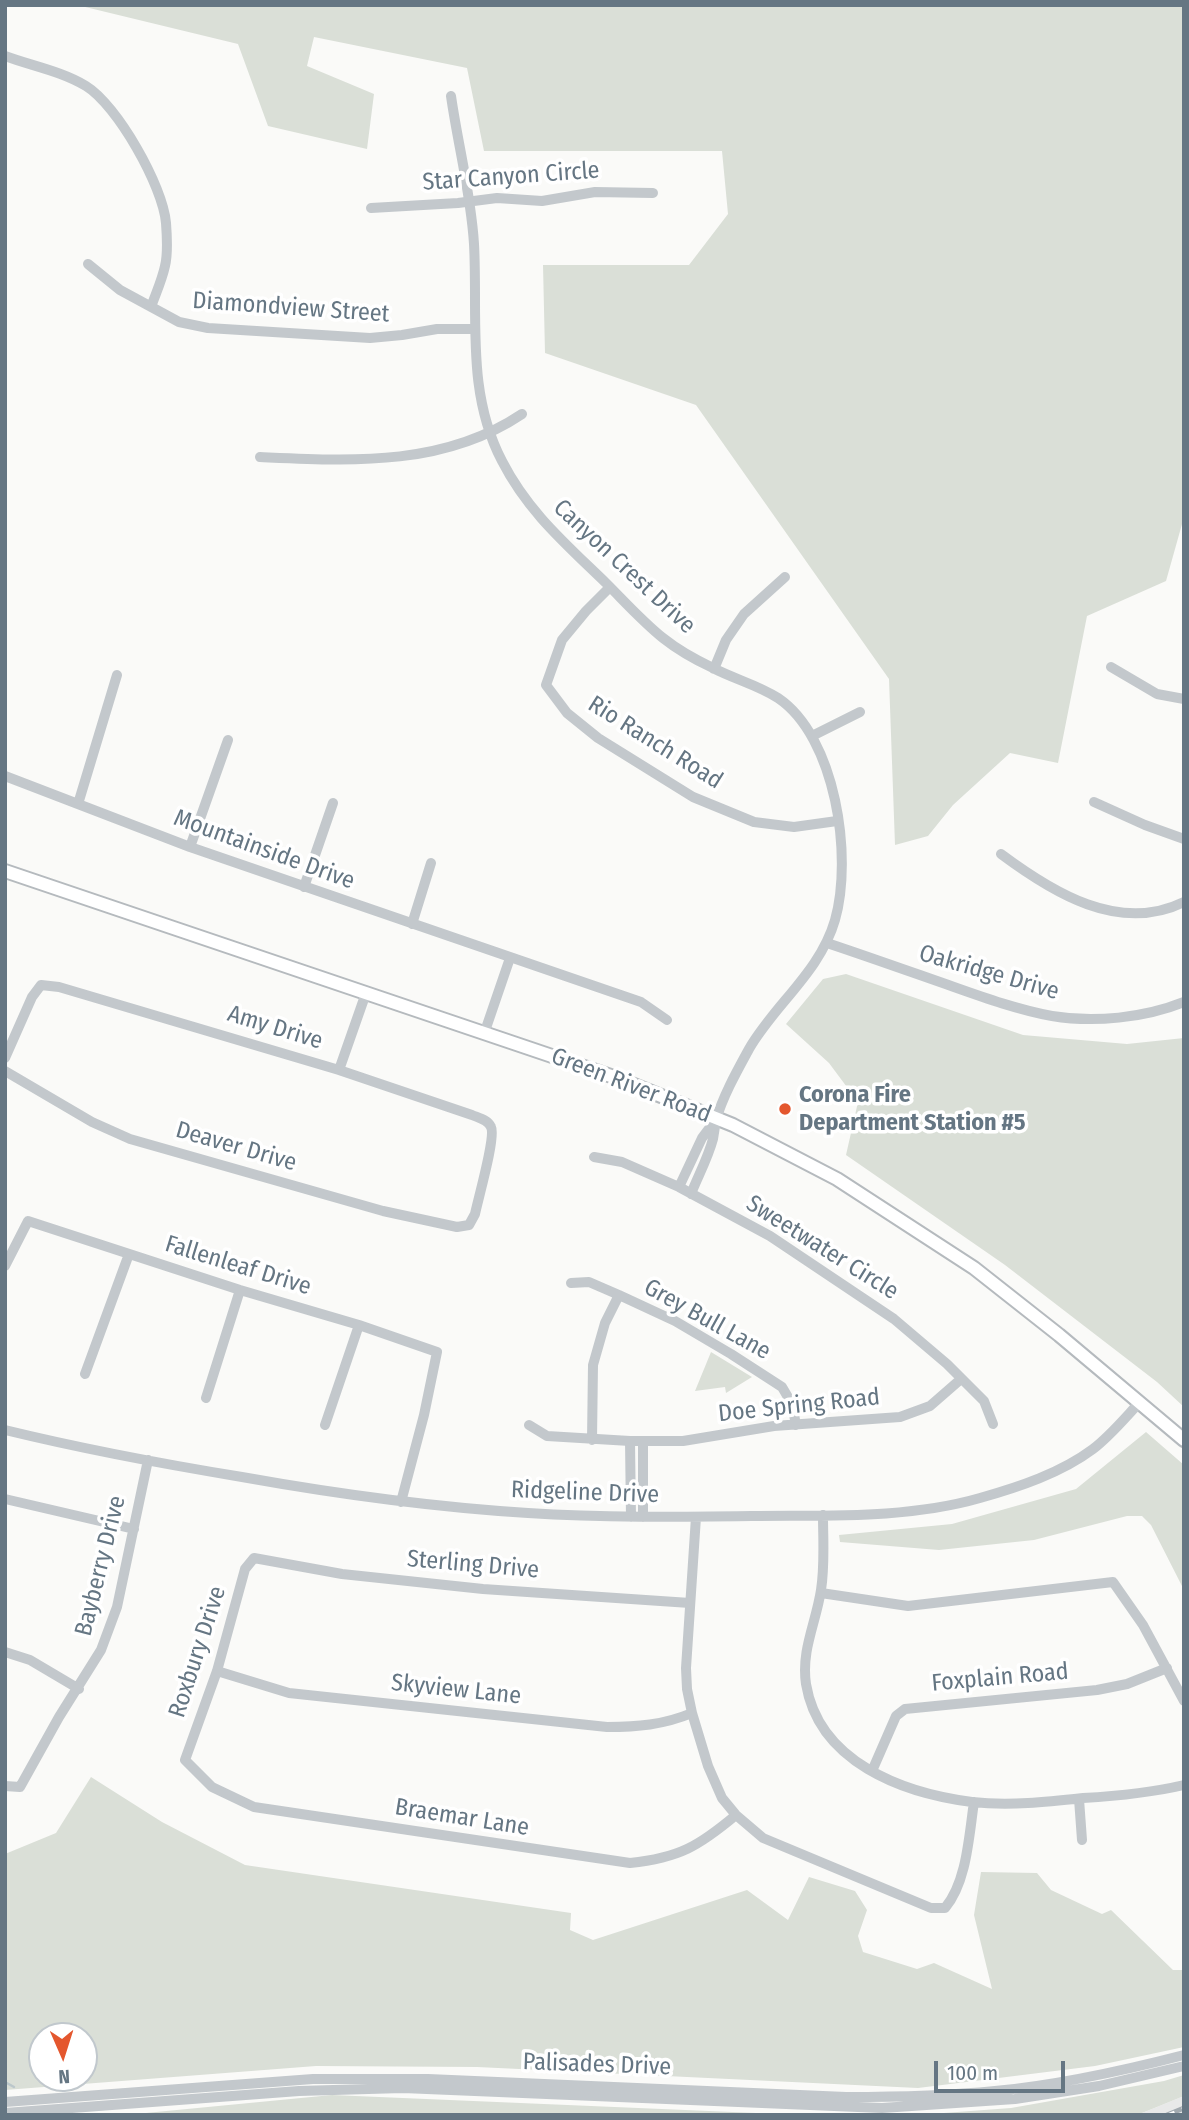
<!DOCTYPE html>
<html>
<head>
<meta charset="utf-8">
<style>
	body { margin:0 }
	#map { position:relative; width:1189px; height:2120px; overflow:hidden; background:#fafaf8; font-family:"Fira Sans Condensed",sans-serif }
	canvas { display:block }
	.frame { position:absolute; inset:0; border:7px solid #657683; pointer-events:none }
	.north { position:absolute; left:28px; top:2022px; width:70px; height:70px; box-sizing:border-box; background:#fff; border:2px solid #c1c8cd; border-radius:50%; rotate:177deg; font-size:19px; font-weight:700; line-height:28px; text-align:center; color:#657683 }
	.north::after { content:''; display:block; margin:auto; width:24px; height:32px; background:#e4572e; clip-path:polygon(50% 0,100% 100%,50% 72%,0 100%) }
	.scale { position:absolute; left:934px; top:2061px; width:131px; height:32px; box-sizing:border-box; border:4px solid #657683; border-top:0; padding-left:9px; font-size:21px; line-height:24px; white-space:nowrap; color:#657683; -webkit-text-stroke:5px #fff; paint-order:stroke }
</style>
</head>
<body>
<div id="map">
<canvas width="1189" height="2120"></canvas>
<div class="frame"></div>
<div class="north">N</div>
<div class="scale">100 m</div>
</div>
<script>
const ctx = document.querySelector('canvas').getContext('2d');
ctx.lineJoin = 'round';
function paint(path, color) { ctx.fillStyle = color; ctx.fill(path, 'evenodd'); }
function stroke(path, color, width, dash) { ctx.strokeStyle = color; ctx.lineWidth = width; ctx.lineCap = dash ? 'butt' : 'round'; ctx.setLineDash(dash || []); ctx.stroke(path); }
function label(font, color, halo, rows, align = 'center') {
  ctx.font = font + ' "Fira Sans Condensed",sans-serif'; ctx.lineWidth = 7; ctx.setLineDash([]); ctx.textBaseline = 'middle'; ctx.strokeStyle = halo; ctx.fillStyle = color; for (const [text, x, y, turn = 0] of rows) {
    ctx.save(); ctx.translate(x, y); ctx.rotate((+turn || 0) * Math.PI / 180); ctx.textAlign = isNaN(turn) ? turn : align; if (halo) ctx.strokeText(text, 0, 0); ctx.fillText(text, 0, 0); ctx.restore();
  }
}
const built = new Path2D(`
	M1184 2096V2115H1137Z`);
const green = new Path2D(`
	M77 5H1184V517L1166 581 1087 616 1058 763 1010 753 953 805 928 836 895 845 889 679 696 405 545 353 543 265H689L728 214 722 151H484L467 68 314 37 307 66 374 94 367 149 268 126 238 44Z
	M846 974 1023 1035 1127 1044 1184 1038V1407L1157 1382 1005 1265 846 1155 858 1102 829 1063 786 1024 823 979Z
	M711 1352 752 1377 726 1393 725 1387 695 1391Z
	M1146 1432 1184 1465V1590L1151 1525 1142 1516H1127L1034 1540 939 1550 840 1542 839 1535 952 1524 1076 1489Z
	M91 1777 162 1822 245 1865 571 1913 570 1930 593 1940 747 1890 788 1920 809 1877 855 1891 867 1910 858 1936 863 1952 917 1969 934 1963 992 1989 974 1915 981 1872 1037 1873 1051 1890 1102 1914 1111 1910 1173 1970H1184V2047L1095 2066 918 2088 477 2067 316 2066 5 2090V1854L56 1833ZM84 2036V2078H42V2036Z
	M1184 2075V2096L1137 2115H917L1011 2108 1164 2081Z
	M332 2095 803 2115H125Z`);
const stream = new Path2D(`
	M5 2082 14 2087`);
const minor = new Path2D(`
	M5 56C32 66 61 71 86 86 117 105 163 186 166 223 167 236 168 254 165 266 162 280 156 293 151 307
	M451 96C458 145 471 194 474 244 478 318 466 392 502 461 528 512 566 544 607 584 625 602 643 622 663 638 678 650 696 660 713 668 734 679 758 685 778 698 836 737 853 857 835 920 820 972 775 1004 749 1049 737 1071 723 1096 716 1120 715 1126 714 1133 713 1139 708 1158 698 1176 691 1194
	M371 208 458 203 497 198 542 201 595 192 653 193
	M88 264 120 290 179 322 208 328 370 338 402 335 437 329H475
	M260 457C351 461 443 467 522 414
	M610 587 586 611 562 640 546 685 567 713 598 738 693 797 754 822 794 827 837 821
	M1111 667 1157 694 1184 699
	M714 669 726 640 744 614 785 577
	M812 736 860 712
	M5 776 190 847 641 1002 667 1020
	M1094 802 1145 825 1184 839
	M78 804 117 675
	M190 847 228 740
	M1001 854C1052 892 1119 934 1184 902
	M304 887 333 803
	M412 924 431 863
	M827 943C869 957 911 972 954 987 985 998 1019 1010 1052 1016 1094 1023 1144 1018 1184 1002
	M484 1034 510 958
	M5 1058 32 997 41 985 59 987 339 1070 472 1115C479 1118 488 1120 491 1127 496 1137 478 1199 475 1214L469 1225 457 1227 383 1211 130 1139 92 1122 5 1071
	M339 1070 366 993
	M594 1157 622 1162 679 1187 770 1236 894 1319 947 1364 984 1401 993 1424
	M679 1187 702 1138 714 1122
	M5 1266 28 1221 240 1290 359 1325 437 1352 424 1415 401 1502
	M571 1283 589 1282 619 1295 675 1321 731 1354 782 1387 792 1404 796 1425
	M85 1374 129 1254
	M206 1398 240 1290
	M325 1425 359 1325
	M529 1425 547 1436 630 1441H683L774 1426 900 1417 930 1406 961 1379
	M5 1430C83 1449 163 1464 242 1477 337 1494 432 1507 528 1513 603 1518 677 1517 752 1516 827 1515 907 1519 980 1498 1019 1487 1061 1473 1093 1449 1110 1436 1124 1419 1139 1403
	M592 1440 593 1365 605 1323 619 1295
	M630 1441 631 1517
	M643 1441V1517
	M5 1499 134 1529
	M823 1515C823 1540 825 1565 821 1590 816 1623 801 1650 806 1684 819 1762 902 1793 972 1802 1009 1806 1047 1802 1083 1798 1118 1796 1150 1793 1184 1785
	M696 1517 686 1668 687 1689 692 1713 708 1766 722 1798 736 1815 763 1838 931 1908H945C967 1882 969 1835 974 1802
	M821 1593 908 1606 1113 1582 1143 1625 1184 1701
	M690 1603 483 1589 342 1574 254 1558 245 1569 217 1671 185 1760 212 1787 254 1807 630 1863C679 1858 699 1846 736 1815
	M5 1652 30 1660 79 1689
	M217 1671 289 1693 607 1727C637 1727 663 1725 692 1713
	M872 1771 896 1716 905 1709 1097 1690 1127 1684 1167 1668
	M5 1786 20 1787 59 1717 101 1650 117 1607 148 1460
	M1079 1799 1082 1840
	M5 2102 313 2079H428L846 2097C895 2097 945 2096 995 2091 1059 2085 1122 2071 1184 2055
	M5 2113 299 2091 403 2088 882 2108 1015 2099 1099 2086 1184 2066`);
const major = new Path2D(`
	M5 871 614 1077 733 1125 837 1179 974 1268 1059 1335 1184 1440`);
const rail = new Path2D(`
	M1167 2115 1184 2108`);
const markers = [
	[785,1109,7,"#e4572e"]
];
const streetNames = [
	["Star Canyon Circle",511,177,-4],
	["Diamondview Street",291,308,4],
	["Canyon Crest Drive",624,567,43],
	["Rio Ranch Road",655,743,32],
	["Mountainside Drive",264,850,20],
	["Oakridge Drive",989,973,16],
	["Amy Drive",275,1028,17],
	["Green River Road",631,1086,21],
	["Deaver Drive",236,1147,16],
	["Sweetwater Circle",822,1248,32],
	["Fallenleaf Drive",238,1266,17],
	["Grey Bull Lane",707,1320,29],
	["Doe Spring Road",799,1406,-6],
	["Ridgeline Drive",585,1493,2],
	["Sterling Drive",473,1565,5],
	["Bayberry Drive",101,1566,-76],
	["Roxbury Drive",198,1652,-72],
	["Foxplain Road",1000,1678,-5],
	["Skyview Lane",456,1690,6],
	["Braemar Lane",462,1818,9],
	["Palisades Drive",597,2065,2]
];
const poiNames = [
	["Corona Fire",799,1095],
	["Department Station #5",799,1123]
];
paint(built, '#e8e9e9');
paint(green, '#dadfd7');
stroke(stream, '#bbc7cb', 2.5);
stroke(major, '#b5babe', 16);
stroke(minor, '#c3c8cc', 10);
stroke(major, '#fff', 12);
stroke(rail, '#a2aab0', 5);
stroke(rail, '#fff', 2.5, [8]);
for (const [x, y, r, color] of markers) { const dot = new Path2D(); dot.arc(x, y, r, 0, 2 * Math.PI); ctx.fillStyle = color; ctx.fill(dot); stroke(dot, '#fff', 2.5); }
label('24px', '#657683', '#fff', streetNames);
label('bold 24px', '#657683', '#fff', poiNames, 'left');
</script>
</body>
</html>
